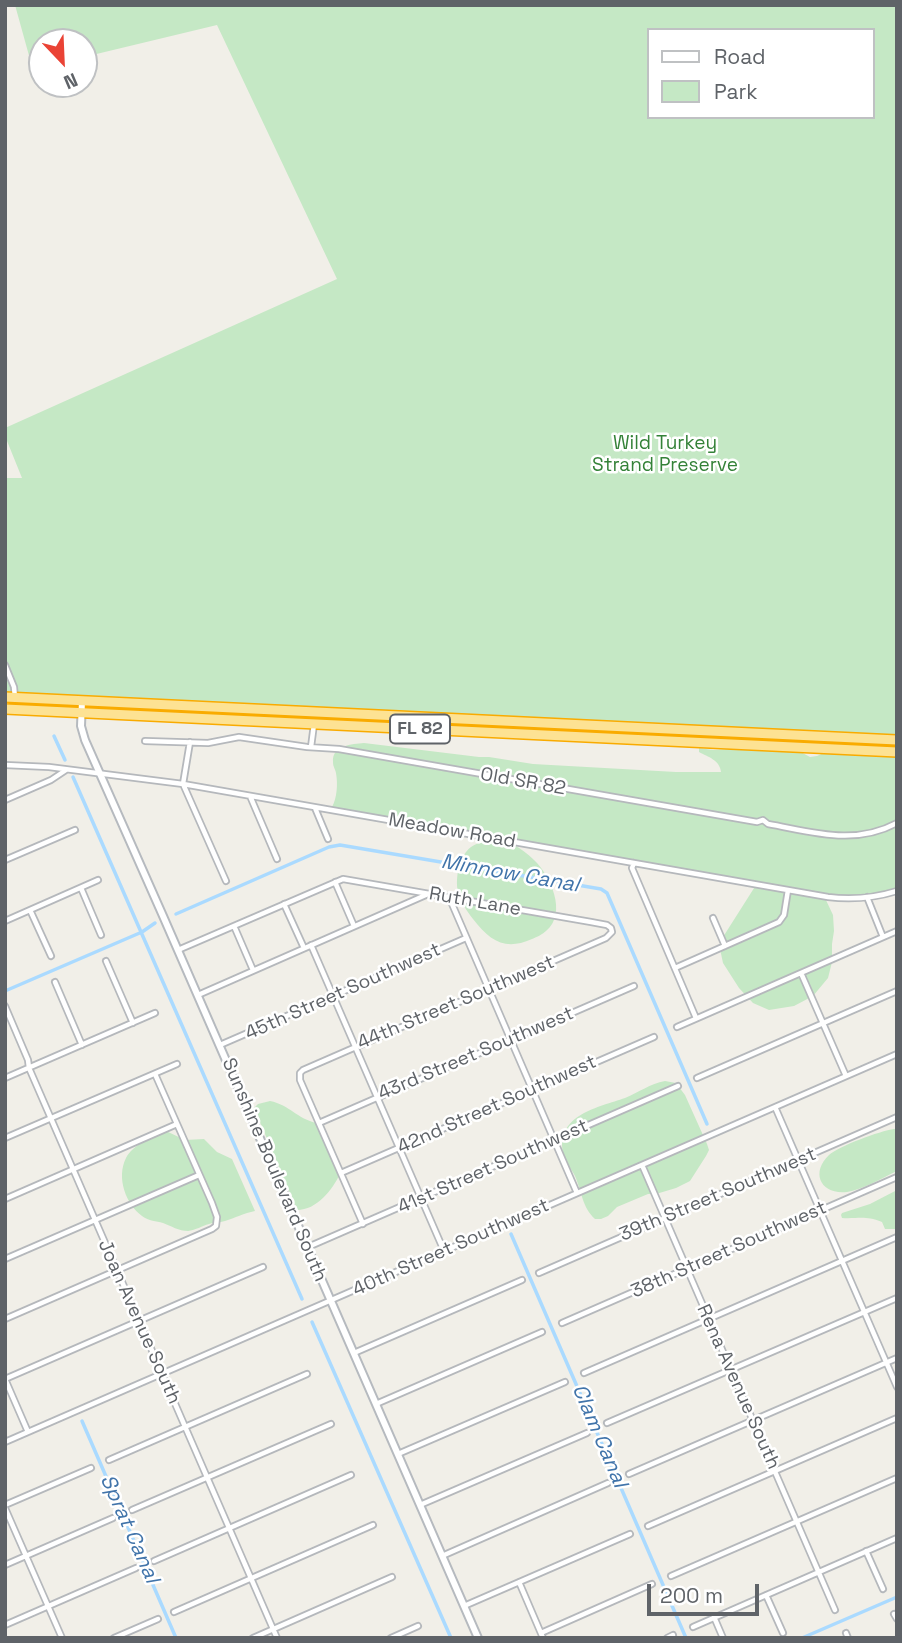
<!DOCTYPE html>
<html>
<head>
<meta charset="utf-8">
<style>
	body { margin:0 }
	#map { position:relative; width:902px; height:1643px; overflow:hidden; background:#f1efe8; font-family:"Space Grotesk",sans-serif }
	canvas { display:block }
	.frame { position:absolute; inset:0; border:7px solid #5f6368; pointer-events:none }
	.legend { position:absolute; left:647px; top:28px; width:228px; height:91px; box-sizing:border-box; background:#fff; border:2px solid #bfc1c3; margin:0; padding:9px 12px; list-style:none; font-size:21px; color:#5f6368 }
	.legend li { display:flex; align-items:center; gap:14px; height:35px }
	.legend b { width:35px; border:2px solid #bfc1c3 }
	.north { position:absolute; left:28px; top:28px; width:70px; height:70px; box-sizing:border-box; background:#fff; border:2px solid #bfc1c3; border-radius:50%; rotate:157deg; font-size:19px; font-weight:700; line-height:28px; text-align:center; color:#5f6368 }
	.north::after { content:''; display:block; margin:auto; width:24px; height:32px; background:#ea4335; clip-path:polygon(50% 0,100% 100%,50% 72%,0 100%) }
	.scale { position:absolute; left:647px; top:1584px; width:112px; height:32px; box-sizing:border-box; border:4px solid #5f6368; border-top:0; padding-left:9px; font-size:21px; line-height:24px; white-space:nowrap; color:#5f6368; -webkit-text-stroke:5px #fff; paint-order:stroke }
</style>
</head>
<body>
<div id="map">
<canvas width="902" height="1643"></canvas>
<div class="frame"></div>
<ul class="legend">
<li><b style="height:9px;background:#fff"></b>Road</li>
<li><b style="height:19px;background:#c5e8c5"></b>Park</li>
</ul>
<div class="north">N</div>
<div class="scale">200 m</div>
</div>
<script>
const ctx = document.querySelector('canvas').getContext('2d');
ctx.lineJoin = 'round';
function paint(path, color) { ctx.fillStyle = color; ctx.fill(path, 'evenodd'); }
function stroke(path, color, width, dash) { ctx.strokeStyle = color; ctx.lineWidth = width; ctx.lineCap = dash ? 'butt' : 'round'; ctx.setLineDash(dash || []); ctx.stroke(path); }
function label(font, color, halo, rows, align = 'center') {
  ctx.font = font + ' "Space Grotesk",sans-serif'; ctx.lineWidth = 5; ctx.setLineDash([]); ctx.textBaseline = 'middle'; ctx.strokeStyle = halo; ctx.fillStyle = color; for (const [text, x, y, turn = 0] of rows) {
    ctx.save(); ctx.translate(x, y); ctx.rotate((+turn || 0) * Math.PI / 180); ctx.textAlign = isNaN(turn) ? turn : align; if (halo) ctx.strokeText(text, 0, 0); ctx.fillText(text, 0, 0); ctx.restore();
  }
}
const green = new Path2D(`
	M15 5H897V738L5 695V478H22L5 436V428L337 279 217 25 84 57V42H42V68L33 70ZM648 30H872V117H648Z
	M364 743 479 757H489L533 764 676 772H721C720 760 708 757 699 752V748L713 750 747 748 797 750 810 757 817 756 828 751 897 756V893C873 900 850 899 825 898L833 915 834 931 832 944V962L828 978 813 996 794 1006 769 1010 753 1003 739 988 723 963 720 949 723 937 756 885 332 807C337 798 338 784 336 773 335 768 333 767 333 762 332 745 352 744 364 743Z
	M491 841C498 841 506 841 512 844 520 848 528 854 534 860 550 875 568 913 546 931 543 934 537 937 532 939 505 951 490 941 473 919 467 911 460 902 458 892 455 878 459 856 471 847 476 843 485 842 491 841Z
	M665 1081 676 1083 685 1095 707 1144 709 1150 706 1156 690 1181 676 1188 656 1194H648L617 1207 608 1216 601 1219H595C582 1207 582 1192 575 1176 571 1168 564 1161 563 1152 556 1115 599 1107 625 1098 639 1092 650 1084 665 1081Z
	M270 1101C290 1105 297 1119 317 1123L340 1174C332 1190 317 1210 297 1210L254 1108 258 1104Z
	M894 1129H897V1171C882 1178 862 1190 847 1192 821 1195 810 1173 829 1155 839 1146 880 1131 894 1129Z
	M166 1131 185 1140 204 1139 217 1152 232 1159 255 1211C244 1213 235 1218 225 1221 219 1223 214 1222 209 1224 202 1226 196 1230 188 1231 179 1231 171 1226 163 1223 156 1221 149 1221 142 1216 126 1204 116 1178 126 1158 133 1145 152 1136 166 1131Z
	M897 1190V1229H885L882 1222C864 1215 859 1219 842 1218L841 1215 842 1213 870 1204Z`);
const canal = new Path2D(`
	M54 736 65 760
	M73 777 302 1299
	M176 914 329 847 340 845 601 889 607 893 707 1124
	M5 991 142 932 155 923
	M511 1234 686 1638
	M312 1322 451 1638
	M82 1421 176 1638
	M802 1638 897 1597`);
const street = new Path2D(`
	M5 665 14 687 15 698
	M145 741 208 743 239 737 307 747 339 749 757 822 763 820 768 824C813 832 854 846 897 823
	M190 742 183 784 226 881
	M311 747 314 724
	M5 765 49 767 183 784 828 897C851 900 874 898 897 891
	M250 796 277 859
	M5 800 51 780 66 770
	M315 808 328 839
	M5 860 75 830
	M634 863 632 868 696 1018
	M335 882 354 926
	M81 888 101 935
	M449 897 577 1193
	M867 897 883 937
	M284 904 304 948
	M30 910 51 956
	M713 918 725 946
	M5 921 98 880
	M234 926 253 970
	M311 945 444 1251
	M178 950 343 879 591 922 607 925 611 928 612 932 606 938 303 1070 300 1073V1080L363 1224
	M106 961 133 1023
	M675 968 779 922 784 915 788 890
	M801 973 846 1076
	M55 982 82 1045
	M198 995 428 894
	M5 1006 28 1060 29 1068 277 1638
	M677 1027 897 931
	M220 1045 466 938
	M5 1078 155 1013
	M697 1078 897 991
	M775 1107 897 1387
	M319 1123 634 986
	M5 1138 177 1064
	M642 1165 835 1610
	M341 1173 654 1037
	M5 1199 177 1124
	M308 1247 678 1086
	M5 1259 199 1175
	M539 1273 897 1117
	M5 1319 212 1229 216 1226 217 1217 212 1203 155 1074
	M562 1323 897 1177
	M354 1353 522 1280
	M584 1373 897 1237
	M5 1379 263 1267
	M5 1379 28 1432
	M376 1404 542 1332
	M607 1423 897 1298
	M5 1442 897 1054
	M398 1454 565 1382
	M109 1460 307 1374
	M629 1474 897 1358
	M5 1505 91 1468
	M420 1505 587 1433
	M5 1508 62 1638
	M132 1510 331 1424
	M648 1526 897 1418
	M866 1551 883 1589
	M442 1556 608 1483
	M154 1561 351 1475
	M5 1565 113 1518
	M671 1576 897 1478
	M519 1582 543 1638
	M766 1595 783 1633
	M464 1606 630 1534
	M174 1612 373 1525
	M894 1614 897 1619
	M714 1617 723 1638
	M5 1625 136 1568
	M693 1627 897 1538
	M541 1633 652 1584
	M846 1633 848 1638
	M114 1638 158 1619
	M253 1638 392 1577
	M391 1638 418 1626
	M667 1638 673 1635`);
const secondary = new Path2D(`
	M82 701 81 726 85 740 163 916 478 1638`);
const highway = new Path2D(`
	M5 697 897 740
	M5 709 897 752`);
const shields = [
	[420,729,60]
];
const shieldNames = [
	["FL 82",420,729]
];
const parkNames = [
	["Wild Turkey",665,444],
	["Strand Preserve",665,466]
];
const streetNames = [
	["Old SR 82",523,782,10],
	["Meadow Road",452,831,10],
	["Ruth Lane",475,902,10],
	["45th Street Southwest",343,992,-24],
	["44th Street Southwest",456,1003,-23],
	["43rd Street Southwest",476,1054,-23],
	["42nd Street Southwest",497,1105,-24],
	["41st Street Southwest",493,1167,-24],
	["Sunshine Boulevard South",274,1170,67],
	["39th Street Southwest",718,1195,-23],
	["40th Street Southwest",451,1248,-24],
	["38th Street Southwest",729,1250,-24],
	["Joan Avenue South",139,1322,66],
	["Rena Avenue South",738,1387,66]
];
const waterNames = [
	["Minnow Canal",510,874,10],
	["Clam Canal",599,1436,67],
	["Sprat Canal",129,1529,66]
];
paint(green, '#c5e8c5');
stroke(canal, '#aadaff', 3.5);
stroke(street, '#b5b8bc', 8);
stroke(secondary, '#b6babf', 10);
stroke(highway, '#f9ab00', 12);
stroke(street, '#fff', 4.5);
stroke(secondary, '#fff', 6);
stroke(highway, '#fde293', 9);
for (const [x, y, w] of shields) { const box = new Path2D(); box.roundRect(x - w / 2, y - 14.5, w, 29, 5); ctx.fillStyle = '#fff'; ctx.fill(box); stroke(box, '#5f6368', 2); }
label('bold 18px', '#5f6368', null, shieldNames);
label('19px', '#348238', '#fff', parkNames);
label('19px', '#5f6368', '#fff', streetNames);
label('italic 21px', '#4174aa', '#fff', waterNames);
</script>
</body>
</html>
